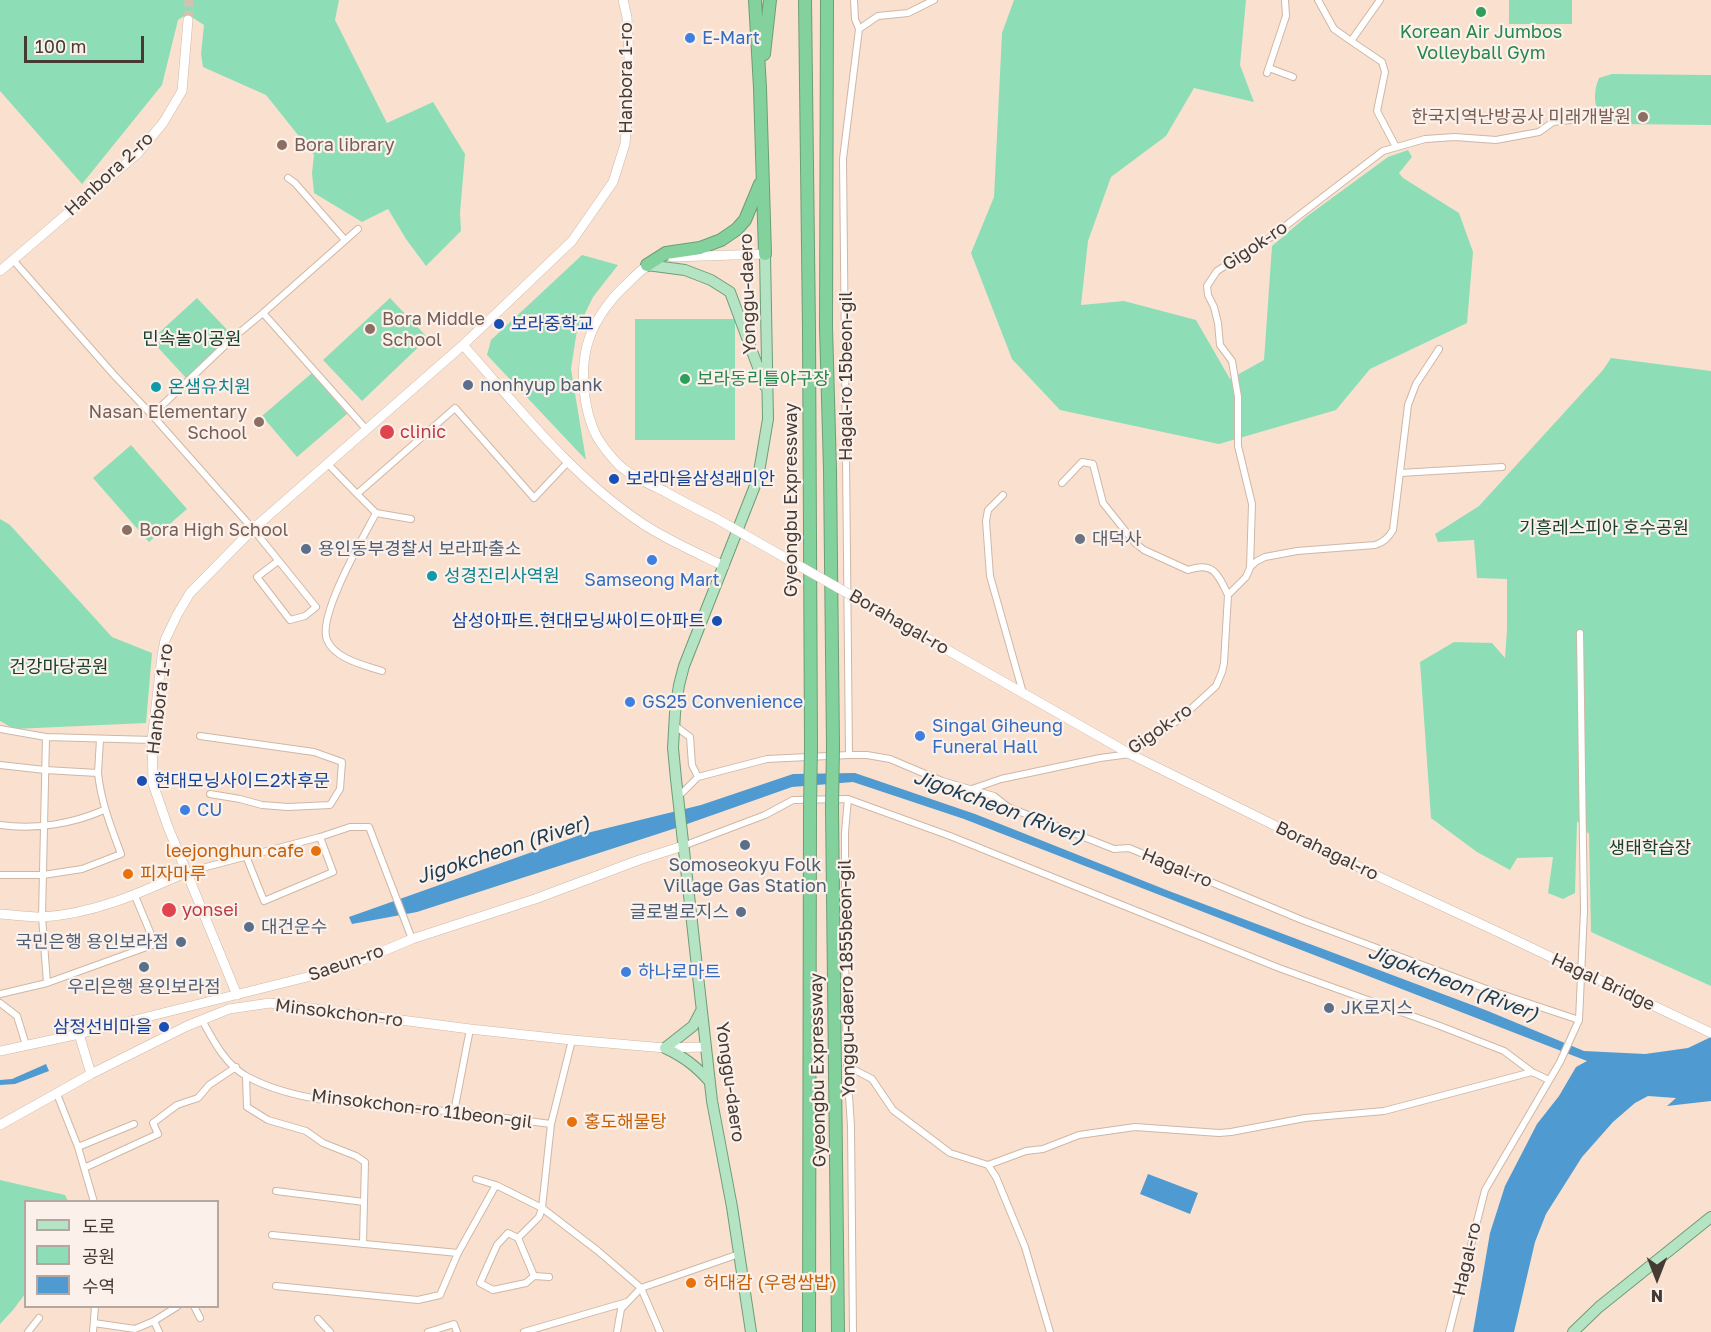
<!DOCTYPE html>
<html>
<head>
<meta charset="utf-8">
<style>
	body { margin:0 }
	#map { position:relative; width:1711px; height:1332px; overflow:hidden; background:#fae1cf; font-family:"Golos Text","Noto Sans KR",sans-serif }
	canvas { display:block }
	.legend { position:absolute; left:24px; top:1200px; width:195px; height:108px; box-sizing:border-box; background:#fbf1ea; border:2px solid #b2a8a1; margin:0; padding:8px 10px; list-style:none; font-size:18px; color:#453b34 }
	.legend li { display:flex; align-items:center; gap:12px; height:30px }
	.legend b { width:30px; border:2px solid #b2a8a1 }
	.north { position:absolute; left:1627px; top:1248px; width:60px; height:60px; -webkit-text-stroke:4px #fbf1ea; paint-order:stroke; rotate:180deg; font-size:16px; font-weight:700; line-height:24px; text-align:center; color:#453b34 }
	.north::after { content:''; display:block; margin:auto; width:21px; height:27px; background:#453b34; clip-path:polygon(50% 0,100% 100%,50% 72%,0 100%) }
	.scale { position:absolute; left:24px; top:36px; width:120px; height:27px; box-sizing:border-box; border:3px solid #453b34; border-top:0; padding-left:8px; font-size:18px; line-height:21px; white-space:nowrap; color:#453b34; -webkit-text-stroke:4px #fbf1ea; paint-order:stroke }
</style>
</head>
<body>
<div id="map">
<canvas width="1711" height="1332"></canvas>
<ul class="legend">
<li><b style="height:8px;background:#b5e4c4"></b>도로</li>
<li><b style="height:16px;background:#8ddeb6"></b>공원</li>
<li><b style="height:16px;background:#4f9bd1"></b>수역</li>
</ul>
<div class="north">N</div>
<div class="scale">100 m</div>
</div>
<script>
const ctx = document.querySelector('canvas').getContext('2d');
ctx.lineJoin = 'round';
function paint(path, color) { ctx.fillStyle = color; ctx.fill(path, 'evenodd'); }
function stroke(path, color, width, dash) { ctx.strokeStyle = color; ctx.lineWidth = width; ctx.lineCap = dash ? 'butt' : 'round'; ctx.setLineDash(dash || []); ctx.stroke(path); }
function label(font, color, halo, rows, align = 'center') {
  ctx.font = font + ' "Golos Text","Noto Sans KR",sans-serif'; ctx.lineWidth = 4.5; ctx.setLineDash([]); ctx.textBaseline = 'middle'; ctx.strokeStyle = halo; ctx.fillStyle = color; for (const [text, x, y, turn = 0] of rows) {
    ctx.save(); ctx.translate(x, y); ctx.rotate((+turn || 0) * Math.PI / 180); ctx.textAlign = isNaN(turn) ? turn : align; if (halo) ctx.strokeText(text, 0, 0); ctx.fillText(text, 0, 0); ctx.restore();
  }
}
const green = new Path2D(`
	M0 0H339L335 20 387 123 433 102 465 154 460 213 461 231 426 266 406 239 388 209 362 222 314 193 312 173 314 155 266 95 203 67 201 54 204 25 187 14 178 20 162 85 82 184 0 91Z
	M1014 0H1246L1240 65 1254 102 1194 88 1166 136 1111 177 1088 241 1081 305 1124 301 1196 320 1230 379 1264 360 1272 246 1306 217 1388 157 1408 150 1412 157 1399 173 1403 178 1459 213 1473 252 1467 323 1370 369 1336 410 1219 444 1060 410 1012 359 971 253 994 197 1002 33Z
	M1509 0H1572V24H1509Z
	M1612 74 1711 75V125L1620 124C1605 118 1595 114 1595 97 1595 90 1596 85 1599 78Z
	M582 255 618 265 593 297 577 330 571 369 586 460 487 355 491 340Z
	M197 298 234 337 188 380 151 340Z
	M390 298 428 338 362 401 323 360Z
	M635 319H735V440H635Z
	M1611 358 1711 371V986L1591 932 1589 834 1577 821 1575 893 1563 899 1548 893 1553 857 1517 858 1510 870 1477 852 1431 818 1420 662 1454 642 1492 643 1505 658 1507 630V579L1477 578 1474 540 1438 542 1435 534 1479 506 1603 370Z
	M312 373 347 414 297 457 262 416Z
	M131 445 187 509 149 542 93 478Z
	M0 519 10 525 112 637 152 653 146 723 14 729 0 721Z
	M0 1180 65 1195 68 1201 26 1202 25 1294 13 1310 0 1324Z`);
const water = new Path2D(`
	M855 773 975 814 1169 891 1488 1011 1584 1051 1645 1054 1688 1048 1711 1037V1101L1667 1106 1676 1098 1648 1096 1635 1103 1613 1122 1582 1157 1546 1214 1535 1242 1514 1332H1473L1490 1233 1505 1186 1537 1124 1559 1096 1576 1067 1587 1061 964 819 853 782 792 787 673 829 417 912 352 924 349 917 583 834 701 805 793 774Z
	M46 1064 49 1071 15 1084 0 1085V1080L12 1079Z
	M1148 1174 1198 1193 1190 1214 1140 1194Z`);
const secondaryTunnel = new Path2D(`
	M188 20 189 0`);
const street = new Path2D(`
	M1318 0 1334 29 1351 41
	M1380 0 1351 41 1382 62 1385 72 1377 111 1396 147
	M859 29 878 16 908 13 934 0
	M1269 68 1293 77
	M1267 73 1286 16 1285 0
	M288 178 295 183 345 240
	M358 229 263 313 366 429
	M13 260 114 375 152 415 253 529 316 607 305 616 290 620 257 577 278 561
	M152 415 234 337 263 313
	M327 463 357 494 455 408 534 498 567 463
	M1400 473 1502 467
	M1062 483 1082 462 1093 464 1103 503 1135 543 1144 550 1188 570C1213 561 1218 574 1228 595
	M357 494 376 513 411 519
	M1003 495 988 510 986 521 990 576 1023 693
	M376 513C364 536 317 616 327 640 335 659 364 665 382 671
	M1250 567 1257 561 1265 557 1297 551 1375 545C1384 542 1388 538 1393 530L1408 405 1416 384 1439 349
	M674 725 690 737 692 765 698 777
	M0 729 46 737 152 740
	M200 736 314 752 342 762 340 789 330 805 288 807 262 805 240 799 210 794
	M46 737 42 917 47 983
	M849 755 843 159 859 29 855 19 854 0
	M0 765 45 770 98 773C101 802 111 827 121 854L82 869 43 875H0
	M98 773 100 739
	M698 777 767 759 849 755H867L890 759 942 781 994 796 1008 807 1114 849 1129 848 1302 920 1489 990 1579 1020 1560 1062 1485 1190 1449 1332
	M972 789 1001 779 1100 758 1130 754 1181 718 1216 686 1222 672 1224 663 1228 595 1246 577 1250 568 1252 504 1238 446V397L1232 361 1220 345 1218 323 1214 307 1208 295 1207 286 1217 271 1271 237 1383 151 1425 139 1455 137 1496 140 1539 132 1553 122 1570 120
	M678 797 698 777
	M848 799 950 836 1279 968 1440 1026 1504 1051 1532 1072 1549 1080
	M0 825C35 830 72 824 104 810
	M683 846 765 815 793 800 848 799 845 832V951L847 1066 851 1126 853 1332
	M246 856 264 901 333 872 320 837
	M187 872 320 837 350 827H369L412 939
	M0 994 47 983 155 944 135 896
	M0 1003 17 1016 26 1045
	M202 1020C213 1040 226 1066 248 1077 302 1106 385 1106 446 1111 481 1114 516 1120 551 1124L572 1040
	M1579 1020 1584 911 1580 633
	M847 1066 872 1079 893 1110 950 1153 988 1165 996 1177 1025 1247 1050 1332
	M246 1076 247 1107 268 1120 306 1131 323 1143 356 1156 365 1162 364 1202 276 1191
	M57 1094 78 1147 94 1202
	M454 1112 470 1029
	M78 1147 134 1124
	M988 1165 1026 1151 1043 1149 1079 1135 1135 1127 1219 1133 1231 1132 1305 1118 1384 1111 1532 1072
	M84 1168 158 1134 153 1123 177 1105 198 1098 209 1085 236 1067
	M476 1179 496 1185
	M272 1235 458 1253 496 1185 542 1208 551 1124
	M518 1238 508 1233 497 1245 480 1283 493 1290 526 1283 534 1276 518 1238 539 1217 542 1208 598 1251 641 1288 660 1332
	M363 1244 364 1202
	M534 1276 549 1277
	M276 1286 418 1300 440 1295 458 1253
	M194 1306 200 1318
	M318 1319 330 1332
	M154 1321 159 1332
	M94 1323 135 1329 154 1321 178 1306
	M28 1332 39 1318
	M93 1332 95 1306
	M428 1332 454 1324 457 1332
	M524 1332 627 1302
	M617 1332 621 1309 641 1288 739 1254`);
const secondary = new Path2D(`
	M672 257 765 254
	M653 263C643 267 636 275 628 283 612 297 596 318 589 339 579 368 583 410 597 437 603 447 612 458 620 466 633 477 649 484 664 491 681 501 699 510 717 519
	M0 271 137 154 163 123 182 91 188 20
	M463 345C519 408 572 477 643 524 669 541 697 553 724 566
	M921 635 1130 754 1373 874 1496 931
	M0 914C14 915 28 917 42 917 94 914 140 893 187 872
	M237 995 168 827 153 784 152 740 162 656 165 640 177 615 190 593 253 529 463 345 572 241 613 182 625 144 629 99V59L627 17 623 0
	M79 1034 91 1074
	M0 1051 79 1034 307 977 362 960 412 939 535 899 639 860 683 846
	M0 1125 91 1074 187 1026 229 1009 270 1003 470 1029 572 1040 665 1048 706 1047`);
const primary = new Path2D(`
	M647 265 685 270 711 280 730 292 765 386
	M701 1011 693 1026 665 1048C684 1057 696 1066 710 1082
	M751 1332 732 1207 712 1101 676 779 673 748 675 713 679 685 684 666 758 478 768 419 765 254
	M1573 1332 1599 1307 1711 1217`);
const highway = new Path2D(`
	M755 0 760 88 765 254
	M805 0 809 330 811 747
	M827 0 826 327 830 470 833 746
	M764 54 770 0
	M647 265 666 253 700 248 721 240 737 229 745 220 760 184
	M832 808 838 1332
	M809 1332 810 808`);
const secondaryBridge = new Path2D(`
	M717 519 921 635
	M1496 931 1711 1033`);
const highwayBridge = new Path2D(`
	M810 808 811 747
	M832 808 833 746`);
const markers = [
	[1481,12,6,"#2e9e5b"],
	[690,38,6,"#3f7fe0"],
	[1643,117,6,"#8d6e63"],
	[282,145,6,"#8d6e63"],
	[499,324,6,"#1a4fb4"],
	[370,329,6,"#8d6e63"],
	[685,379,6,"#2e9e5b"],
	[468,385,6,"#5c6f8a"],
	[156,387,6,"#0f9aa8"],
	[259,422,6,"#8d6e63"],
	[387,432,8,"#e0444e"],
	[614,479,6,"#1a4fb4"],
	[127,530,6,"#8d6e63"],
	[1080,539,6,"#6b7280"],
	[306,549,6,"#5c6f8a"],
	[652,560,6,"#3f7fe0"],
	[432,576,6,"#0f9aa8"],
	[717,621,6,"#1a4fb4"],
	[630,702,6,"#3f7fe0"],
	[920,736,6,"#3f7fe0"],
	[142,781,6,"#1a4fb4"],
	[185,810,6,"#3f7fe0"],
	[745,845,6,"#5c6f8a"],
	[316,851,6,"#e8710a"],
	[128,874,6,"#e8710a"],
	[169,910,8,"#e0444e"],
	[741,912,6,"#5c6f8a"],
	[249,927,6,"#5c6f8a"],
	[181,942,6,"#5c6f8a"],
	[144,967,6,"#5c6f8a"],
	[626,972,6,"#3f7fe0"],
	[1329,1008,6,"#5c6f8a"],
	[164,1027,6,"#1a4fb4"],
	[572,1122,6,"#e8710a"],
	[691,1283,6,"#e8710a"]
];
const leisureNames = [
	["Korean Air Jumbos",1481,32],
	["Volleyball Gym",1481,53],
	["보라동리틀야구장",697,379,"left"]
];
const shopNames = [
	["E-Mart",702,38],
	["Samseong Mart",652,580,"center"],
	["GS25 Convenience",642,702],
	["Singal Giheung",932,726],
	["Funeral Hall",932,747],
	["CU",197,810],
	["하나로마트",638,972]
];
const streetNames = [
	["Hanbora 1-ro",626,78,-90],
	["Hanbora 2-ro",109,174,-43],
	["Gigok-ro",1255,246,-34],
	["Yonggu-daero",748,294,-92],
	["Hagal-ro 15beon-gil",846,376,-90],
	["Gyeongbu Expressway",791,500,-90],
	["Borahagal-ro",899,622,30],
	["Hanbora 1-ro",160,699,-83],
	["Gigok-ro",1160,729,-35],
	["Borahagal-ro",1327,851,26],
	["Hagal-ro",1177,868,23],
	["Saeun-ro",346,963,-19],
	["Yonggu-daero 1855beon-gil",847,978,-91],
	["Hagal Bridge",1603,982,25],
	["Minsokchon-ro",339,1013,7],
	["Gyeongbu Expressway",818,1070,-91],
	["Yonggu-daero",730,1082,82],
	["Minsokchon-ro 11beon-gil",422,1109,7],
	["Hagal-ro",1467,1259,-77]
];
const educationNames = [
	["한국지역난방공사 미래개발원",1631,117,"right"],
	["Bora library",294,145],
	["Bora Middle",382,319],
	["School",382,340],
	["Nasan Elementary",247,412,"right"],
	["School",247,433,"right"],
	["Bora High School",139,530]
];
const transitNames = [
	["보라중학교",511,324],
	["보라마을삼성래미안",626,479],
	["삼성아파트.현대모닝싸이드아파트",705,621,"right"],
	["현대모닝사이드2차후문",154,781],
	["삼정선비마을",152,1027,"right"]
];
const parkNames = [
	["민속놀이공원",192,339],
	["기흥레스피아 호수공원",1604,528],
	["건강마당공원",59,667],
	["생태학습장",1650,848]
];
const serviceNames = [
	["nonhyup bank",480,385],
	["용인동부경찰서 보라파출소",318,549],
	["Somoseokyu Folk",745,865,"center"],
	["Village Gas Station",745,886,"center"],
	["글로벌로지스",729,912,"right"],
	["대건운수",261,927],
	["국민은행 용인보라점",169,942,"right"],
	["우리은행 용인보라점",144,987,"center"],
	["JK로지스",1341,1008]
];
const cultureNames = [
	["온샘유치원",168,387],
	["성경진리사역원",444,576]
];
const healthNames = [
	["clinic",400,432],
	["yonsei",182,910]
];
const worshipNames = [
	["대덕사",1092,539]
];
const foodNames = [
	["leejonghun cafe",304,851,"right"],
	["피자마루",140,874],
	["홍도해물탕",584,1122],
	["허대감 (우렁쌈밥)",703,1283]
];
const waterNames = [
	["Jigokcheon (River)",999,807,20],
	["Jigokcheon (River)",503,850,-18],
	["Jigokcheon (River)",1453,983,21]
];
paint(green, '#8ddeb6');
paint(water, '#4f9bd1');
stroke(secondaryTunnel, '#d6c0b0', 9, [9, 4.5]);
stroke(street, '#cfb7a5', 8);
stroke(secondary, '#cfb7a5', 10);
stroke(primary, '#6d9d78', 12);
stroke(highway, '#6d9d78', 14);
stroke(street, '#fff', 6);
stroke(secondary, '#fff', 9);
stroke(primary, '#b5e4c4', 10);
stroke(highway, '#83d29d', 12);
stroke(secondaryBridge, '#cfb7a5', 10, []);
stroke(highwayBridge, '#6d9d78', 14, []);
stroke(secondaryBridge, '#fff', 9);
stroke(highwayBridge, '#83d29d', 12);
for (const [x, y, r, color] of markers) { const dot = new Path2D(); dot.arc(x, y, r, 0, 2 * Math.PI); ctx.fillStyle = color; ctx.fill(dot); stroke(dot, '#fbf1ea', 2); }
label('18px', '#27864d', '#fbf1ea', leisureNames);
label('18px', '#366cbe', '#fbf1ea', shopNames, 'left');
label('18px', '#453b34', '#fbf1ea', streetNames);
label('18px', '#785e54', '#fbf1ea', educationNames, 'left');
label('18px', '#164399', '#fbf1ea', transitNames, 'left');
label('18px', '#18402e', '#fbf1ea', parkNames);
label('18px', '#4e5e75', '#fbf1ea', serviceNames, 'left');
label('18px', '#0d838f', '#fbf1ea', cultureNames, 'left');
label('18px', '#be3a42', '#fbf1ea', healthNames, 'left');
label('18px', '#5b616d', '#fbf1ea', worshipNames, 'left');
label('18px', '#c56008', '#fbf1ea', foodNames, 'left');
label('italic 20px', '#1b3c53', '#fbf1ea', waterNames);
</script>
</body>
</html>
